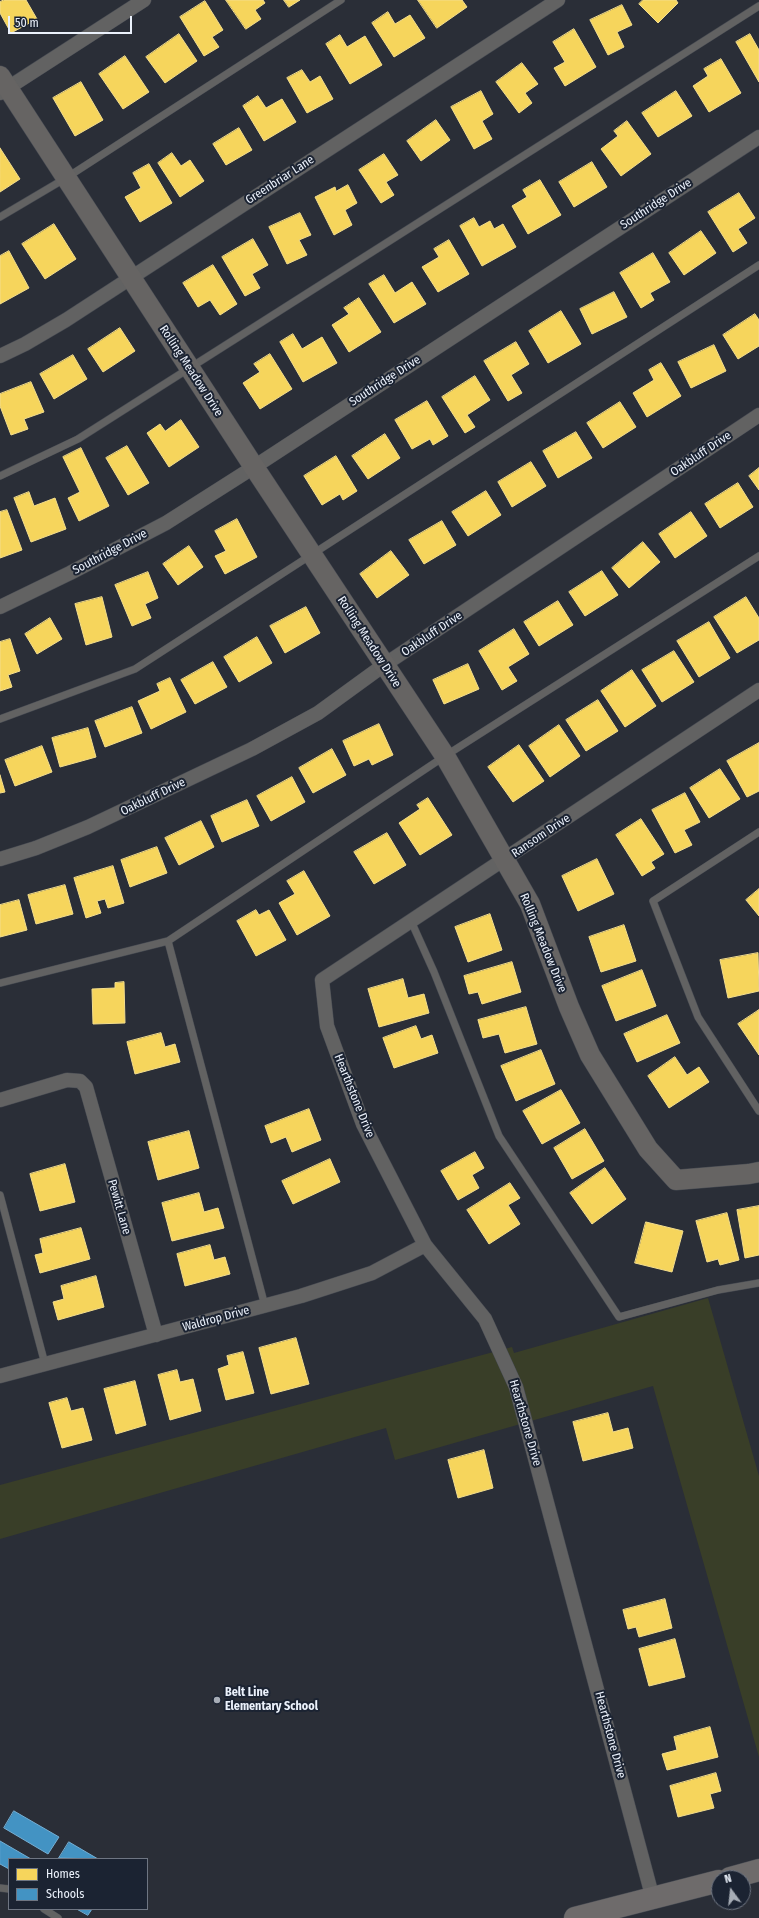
<!DOCTYPE html>
<html>
<head>
<meta charset="utf-8">
<style>
	body { margin:0 }
	#map { position:relative; width:759px; height:1918px; overflow:hidden; background:#2a2e37; font-family:"Fira Sans Condensed",sans-serif }
	canvas { display:block }
	.legend { position:absolute; left:8px; top:1858px; width:140px; height:52px; box-sizing:border-box; background:#1b2332; border:1px solid #6e7582; margin:0; padding:5px 7px; list-style:none; font-size:12px; color:#ebf1fb }
	.legend li { display:flex; align-items:center; gap:8px; height:20px }
	.legend b { width:20px; border:1px solid #6e7582 }
	.north { position:absolute; left:711px; top:1870px; width:40px; height:40px; box-sizing:border-box; background:#1b2332; border:1px solid #6e7582; border-radius:50%; rotate:345deg; font-size:11px; font-weight:700; line-height:16px; text-align:center; color:#ebf1fb }
	.north::after { content:''; display:block; margin:auto; width:14px; height:18px; background:#a7adb6; clip-path:polygon(50% 0,100% 100%,50% 72%,0 100%) }
	.scale { position:absolute; left:8px; top:16px; width:124px; height:18px; box-sizing:border-box; border:2px solid #ebf1fb; border-top:0; padding-left:5px; font-size:12px; line-height:14px; white-space:nowrap; color:#ebf1fb; -webkit-text-stroke:3px #1b2332; paint-order:stroke }
</style>
</head>
<body>
<div id="map">
<canvas width="759" height="1918"></canvas>
<ul class="legend">
<li><b style="height:11px;background:#f6d55c"></b>Homes</li>
<li><b style="height:11px;background:#4393c3"></b>Schools</li>
</ul>
<div class="north">N</div>
<div class="scale">50 m</div>
</div>
<script>
const ctx = document.querySelector('canvas').getContext('2d');
ctx.lineJoin = 'round';
function paint(path, color) { ctx.fillStyle = color; ctx.fill(path, 'evenodd'); }
function stroke(path, color, width, dash) { ctx.strokeStyle = color; ctx.lineWidth = width; ctx.lineCap = dash ? 'butt' : 'round'; ctx.setLineDash(dash || []); ctx.stroke(path); }
function label(font, color, halo, rows, align = 'center') {
  ctx.font = font + ' "Fira Sans Condensed",sans-serif'; ctx.lineWidth = 4; ctx.setLineDash([]); ctx.textBaseline = 'middle'; ctx.strokeStyle = halo; ctx.fillStyle = color; for (const [text, x, y, turn = 0] of rows) {
    ctx.save(); ctx.translate(x, y); ctx.rotate((+turn || 0) * Math.PI / 180); ctx.textAlign = isNaN(turn) ? turn : align; if (halo) ctx.strokeText(text, 0, 0); ctx.fillText(text, 0, 0); ctx.restore();
  }
}
const green = new Path2D(`
	M708 1298 759 1476V1757L653 1386 395 1460 386 1428 0 1539V1485L512 1347 514 1353Z`);
const homes = new Path2D(`
	M4 0H26L37 19 11 33 0 13V2Z
	M226 0H263L265 3 255 10 261 19 246 29Z
	M284 0H300L289 7Z
	M418 0H462L467 7 437 28Z
	M643 0H676L678 3 658 23 639 4Z
	M205 1 223 30 212 37 219 47 204 56 180 17Z
	M622 5 632 25 617 32 624 47 608 55 590 20Z
	M388 12 395 24 410 15 425 38 394 57 372 23Z
	M574 29 596 67 565 86 554 68 565 62 553 42Z
	M179 34 197 61 165 83 146 57Z
	M750 34 759 50V82L736 42Z
	M340 35 347 47 365 36 382 65 350 84 326 44Z
	M125 56 149 92 123 109 99 74Z
	M721 59 741 93 709 112 693 86 708 76 704 69Z
	M522 63 538 84 525 93 532 103 519 113 496 82Z
	M302 70 310 82 320 76 333 99 307 113 287 78Z
	M81 82 103 120 75 136 53 98Z
	M481 91 493 114 482 121 492 139 474 149 451 107Z
	M676 91 692 116 658 137 642 113Z
	M258 96 266 108 282 99 296 122 264 141 243 106Z
	M436 120 450 140 421 161 407 141Z
	M627 121 651 154 621 176 601 149 618 136 614 131Z
	M239 128 252 150 226 165 213 144Z
	M0 148 20 179 0 192Z
	M172 153 181 166 190 160 204 181 180 197 158 163Z
	M384 154 398 175 386 182 394 195 381 203 359 170Z
	M592 162 607 187 574 207 559 182Z
	M149 164 172 203 140 222 125 197 141 188 133 173Z
	M540 180 561 215 528 234 512 206 527 197 523 190Z
	M348 185 357 203 345 210 352 225 334 235 315 197 335 187 336 191Z
	M739 193 755 218 738 229 747 243 733 252 708 212Z
	M300 213 311 235 299 240 307 255 287 264 269 227Z
	M474 218 479 227 490 221 494 229 503 224 516 247 482 266 460 226Z
	M54 224 76 259 45 279 22 244Z
	M701 231 716 253 684 275 669 253Z
	M253 239 268 265 252 274 260 288 245 296 222 257Z
	M449 240 469 274 438 292 422 267 439 257 434 249Z
	M9 251 29 288 0 304V256Z
	M653 253 670 282 650 293 654 300 641 308 620 273Z
	M213 265 237 304 220 315 210 300 198 307 183 283Z
	M384 275 395 293 412 282 426 304 394 323 369 284Z
	M614 292 627 317 592 334 580 309Z
	M359 298 381 332 349 352 332 325 349 314 344 308Z
	M561 311 581 344 548 363 529 331Z
	M755 314 759 320V346L738 359 723 335Z
	M120 328 135 351 103 372 88 349Z
	M293 334 302 349 322 337 337 363 303 382 280 342Z
	M516 342 529 364 511 375 522 393 508 401 484 361Z
	M714 345 726 371 691 388 678 362Z
	M270 354 292 389 260 409 243 383 260 372 254 364Z
	M73 355 87 379 54 399 40 374Z
	M661 363 681 396 647 417 633 393 654 380 649 370Z
	M475 376 490 400 467 415 475 427 465 433 442 397Z
	M31 382 44 412 24 419 28 429 11 435 0 406V394Z
	M427 401 448 436 433 445 430 439 412 449 395 420Z
	M620 402 636 427 603 448 587 423Z
	M181 420 199 447 169 467 147 433 160 424 165 431Z
	M576 432 592 458 558 478 543 451Z
	M385 434 400 458 368 479 352 456Z
	M127 446 149 483 128 495 106 458Z
	M81 448 109 506 79 521 68 498 80 492 63 457Z
	M336 456 357 491 343 500 340 494 322 505 304 476Z
	M531 462 546 486 512 507 498 482Z
	M759 468V490L749 476Z
	M738 483 753 507 720 528 705 504Z
	M486 491 501 515 468 536 452 512Z
	M29 492 34 506 55 498 66 529 31 542 14 498Z
	M7 510 22 550 0 558V512Z
	M691 512 707 536 675 558 659 534Z
	M237 519 257 557 225 574 215 556 226 551 215 531Z
	M442 521 456 545 424 564 409 540Z
	M643 542 660 562 629 588 612 568Z
	M189 546 203 567 178 585 163 564Z
	M391 551 409 575 377 598 360 574Z
	M602 571 618 595 585 616 569 592Z
	M148 572 158 598 145 604 151 618 132 626 115 585Z
	M102 597 112 637 86 645 75 604Z
	M746 597 759 618V640L737 653 714 617Z
	M558 601 573 625 539 646 524 622Z
	M306 607 320 633 285 653 270 626Z
	M50 618 62 639 37 654 25 634Z
	M709 622 730 658 699 677 677 641Z
	M514 629 529 654 508 667 517 681 502 690 479 651Z
	M257 637 272 663 239 682 224 657Z
	M10 639 20 671 8 675 12 687 0 691V642Z
	M674 651 694 682 662 702 642 670Z
	M213 662 227 687 195 704 181 680Z
	M468 664 479 689 444 704 433 680Z
	M632 670 656 706 625 727 601 691Z
	M170 678 186 712 151 729 138 701 160 691 157 684Z
	M598 700 618 731 586 751 566 720Z
	M132 707 142 733 105 747 95 721Z
	M379 724 393 755 372 765 369 759 354 766 343 741Z
	M559 725 580 756 550 777 529 746Z
	M88 728 96 757 60 767 52 738Z
	M759 743V791L747 797 727 761Z
	M519 745 544 781 513 802 488 767Z
	M42 746 52 772 15 786 5 760Z
	M332 749 346 775 313 793 299 768Z
	M720 769 740 799 709 818 690 788Z
	M0 775 5 792 0 793Z
	M292 777 305 802 271 821 257 796Z
	M685 793 700 822 684 830 692 845 675 853 652 810Z
	M428 798 452 835 420 855 399 823 420 809 417 805Z
	M247 800 259 826 222 842 211 816Z
	M641 819 664 854 651 862 655 868 642 876 616 835Z
	M201 821 214 847 179 865 165 838Z
	M387 833 406 865 374 884 354 852Z
	M157 847 167 873 130 887 121 860Z
	M597 859 614 894 578 911 562 876Z
	M113 866 124 903 108 908 105 899 97 901 101 913 86 918 74 878Z
	M304 871 330 916 297 935 279 903 295 894 287 881Z
	M65 885 73 914 36 924 28 895Z
	M759 889V916L746 900Z
	M19 900 27 930 0 937V905Z
	M256 910 259 915 269 910 286 940 256 956 237 921Z
	M490 914 502 950 468 962 455 927Z
	M624 925 636 961 601 972 589 937Z
	M758 953 759 991 728 998 720 960Z
	M512 962 521 992 482 1004 478 992 469 994 464 976Z
	M642 970 656 1006 616 1021 602 986Z
	M403 979 408 998 424 994 429 1013 379 1027 368 989Z
	M124 982 125 1023 93 1024 92 989 115 988V983Z
	M526 1007 537 1044 505 1053 499 1034 483 1038 478 1020Z
	M759 1010V1055L738 1024Z
	M667 1015 680 1043 637 1062 624 1034Z
	M416 1026 421 1039 432 1035 438 1053 394 1068 383 1038Z
	M161 1033 165 1047 175 1044 180 1062 135 1074 127 1042Z
	M541 1050 555 1084 516 1101 501 1066Z
	M675 1057 687 1075 699 1067 709 1082 669 1108 648 1076Z
	M561 1090 580 1123 542 1144 523 1111Z
	M309 1109 321 1140 292 1152 286 1137 271 1143 265 1126Z
	M585 1129 604 1161 572 1179 554 1148Z
	M189 1131 199 1168 158 1180 148 1142Z
	M475 1152 484 1168 472 1175 479 1188 458 1200 441 1171Z
	M330 1159 340 1182 293 1204 282 1181Z
	M65 1164 75 1202 40 1211 30 1174Z
	M605 1168 626 1199 592 1224 570 1193Z
	M510 1183 520 1198 508 1205 520 1224 489 1244 467 1210Z
	M199 1193 204 1212 218 1208 224 1228 172 1241 162 1203Z
	M759 1206V1255L745 1258 737 1210Z
	M727 1213 739 1260 720 1265 718 1259 707 1262 696 1221Z
	M646 1222 683 1231 672 1272 635 1263Z
	M81 1228 90 1259 40 1273 35 1255 43 1253 40 1239Z
	M210 1245 214 1260 225 1257 230 1274 185 1286 177 1254Z
	M96 1276 104 1307 58 1320 53 1302 64 1299 61 1286Z
	M296 1338 309 1384 271 1394 259 1348Z
	M243 1352 254 1393 226 1400 218 1369 229 1365 227 1356Z
	M177 1370 180 1382 193 1379 201 1411 170 1420 158 1375Z
	M135 1381 146 1425 116 1434 104 1389Z
	M67 1398 71 1411 83 1408 92 1440 62 1448 49 1403Z
	M608 1413 613 1432 628 1428 633 1448 583 1461 573 1422Z
	M484 1450 493 1488 458 1498 448 1460Z
	M665 1599 672 1628 639 1637 636 1627 628 1629 623 1610Z
	M675 1639 685 1677 649 1686 639 1649Z
	M710 1727 718 1757 667 1770 662 1754 677 1750 674 1737Z
	M716 1773 721 1791 710 1794 714 1808 678 1817 670 1786Z`);
const schools = new Path2D(`
	M14 1811 59 1837 48 1854 4 1828Z
	M0 1841 31 1859H9V1869L0 1864Z
	M69 1842 98 1859 59 1858Z
	M77 1909H92L88 1915Z`);
const lane = new Path2D(`
	M0 217 66 178 341 0
	M0 476 78 439 759 6
	M0 719 135 669 759 265
	M759 832 653 901 698 1017 759 1111
	M411 921 434 972 499 1136 619 1317 718 1290 759 1283
	M0 983 168 941
	M0 1195 45 1364
	M265 1306 168 941 445 756 759 556
	M0 1888 9 1889
	M44 1909 58 1918`);
const street = new Path2D(`
	M0 93 144 0
	M0 356 25 344 66 320 558 0
	M0 607 70 573 166 523 254 467 759 137
	M0 859 36 848 88 827 252 749 318 713 384 665 759 415
	M0 1100 67 1080 80 1081 86 1087 156 1335
	M0 1376 301 1296 372 1273 425 1245
	M653 1899 516 1387 485 1319 425 1245 363 1124 327 1026 322 980 759 690`);
const secondary = new Path2D(`
	M0 76 254 467 445 756 530 904 569 1007 590 1055 648 1149 676 1180 749 1174 759 1172`);
const primary = new Path2D(`
	M730 1878 759 1870
	M575 1918 719 1881`);
const markers = [
	[217,1700,4,"#a7adb6"]
];
const streetNames = [
	["Greenbriar Lane",280,180,-33],
	["Southridge Drive",656,204,-33],
	["Rolling Meadow Drive",191,371,57],
	["Southridge Drive",385,381,-33],
	["Oakbluff Drive",701,454,-34],
	["Southridge Drive",110,552,-28],
	["Oakbluff Drive",432,634,-34],
	["Rolling Meadow Drive",369,642,57],
	["Oakbluff Drive",153,797,-26],
	["Ransom Drive",541,836,-34],
	["Rolling Meadow Drive",543,943,68],
	["Hearthstone Drive",354,1096,68],
	["Pewitt Lane",119,1207,74],
	["Waldrop Drive",216,1319,-15],
	["Hearthstone Drive",525,1423,74],
	["Hearthstone Drive",610,1735,75]
];
const poiNames = [
	["Belt Line",225,1693],
	["Elementary School",225,1707]
];
paint(green, '#393e28');
paint(homes, '#f6d55c');
stroke(homes, '#f3dd8c', 1);
paint(schools, '#4393c3');
stroke(schools, '#75afd4', 1);
stroke(lane, '#464a52', 8);
stroke(street, '#464a52', 15);
stroke(secondary, '#464a52', 21);
stroke(primary, '#464a52', 23);
stroke(lane, '#626262', 7);
stroke(street, '#626262', 14);
stroke(secondary, '#666463', 20);
stroke(primary, '#6e6b6b', 22);
for (const [x, y, r, color] of markers) { const dot = new Path2D(); dot.arc(x, y, r, 0, 2 * Math.PI); ctx.fillStyle = color; ctx.fill(dot); stroke(dot, '#1b2332', 1.5); }
label('12px', '#ebf1fb', '#1b2332', streetNames);
label('bold 12px', '#ebf1fb', '#1b2332', poiNames, 'left');
</script>
</body>
</html>
